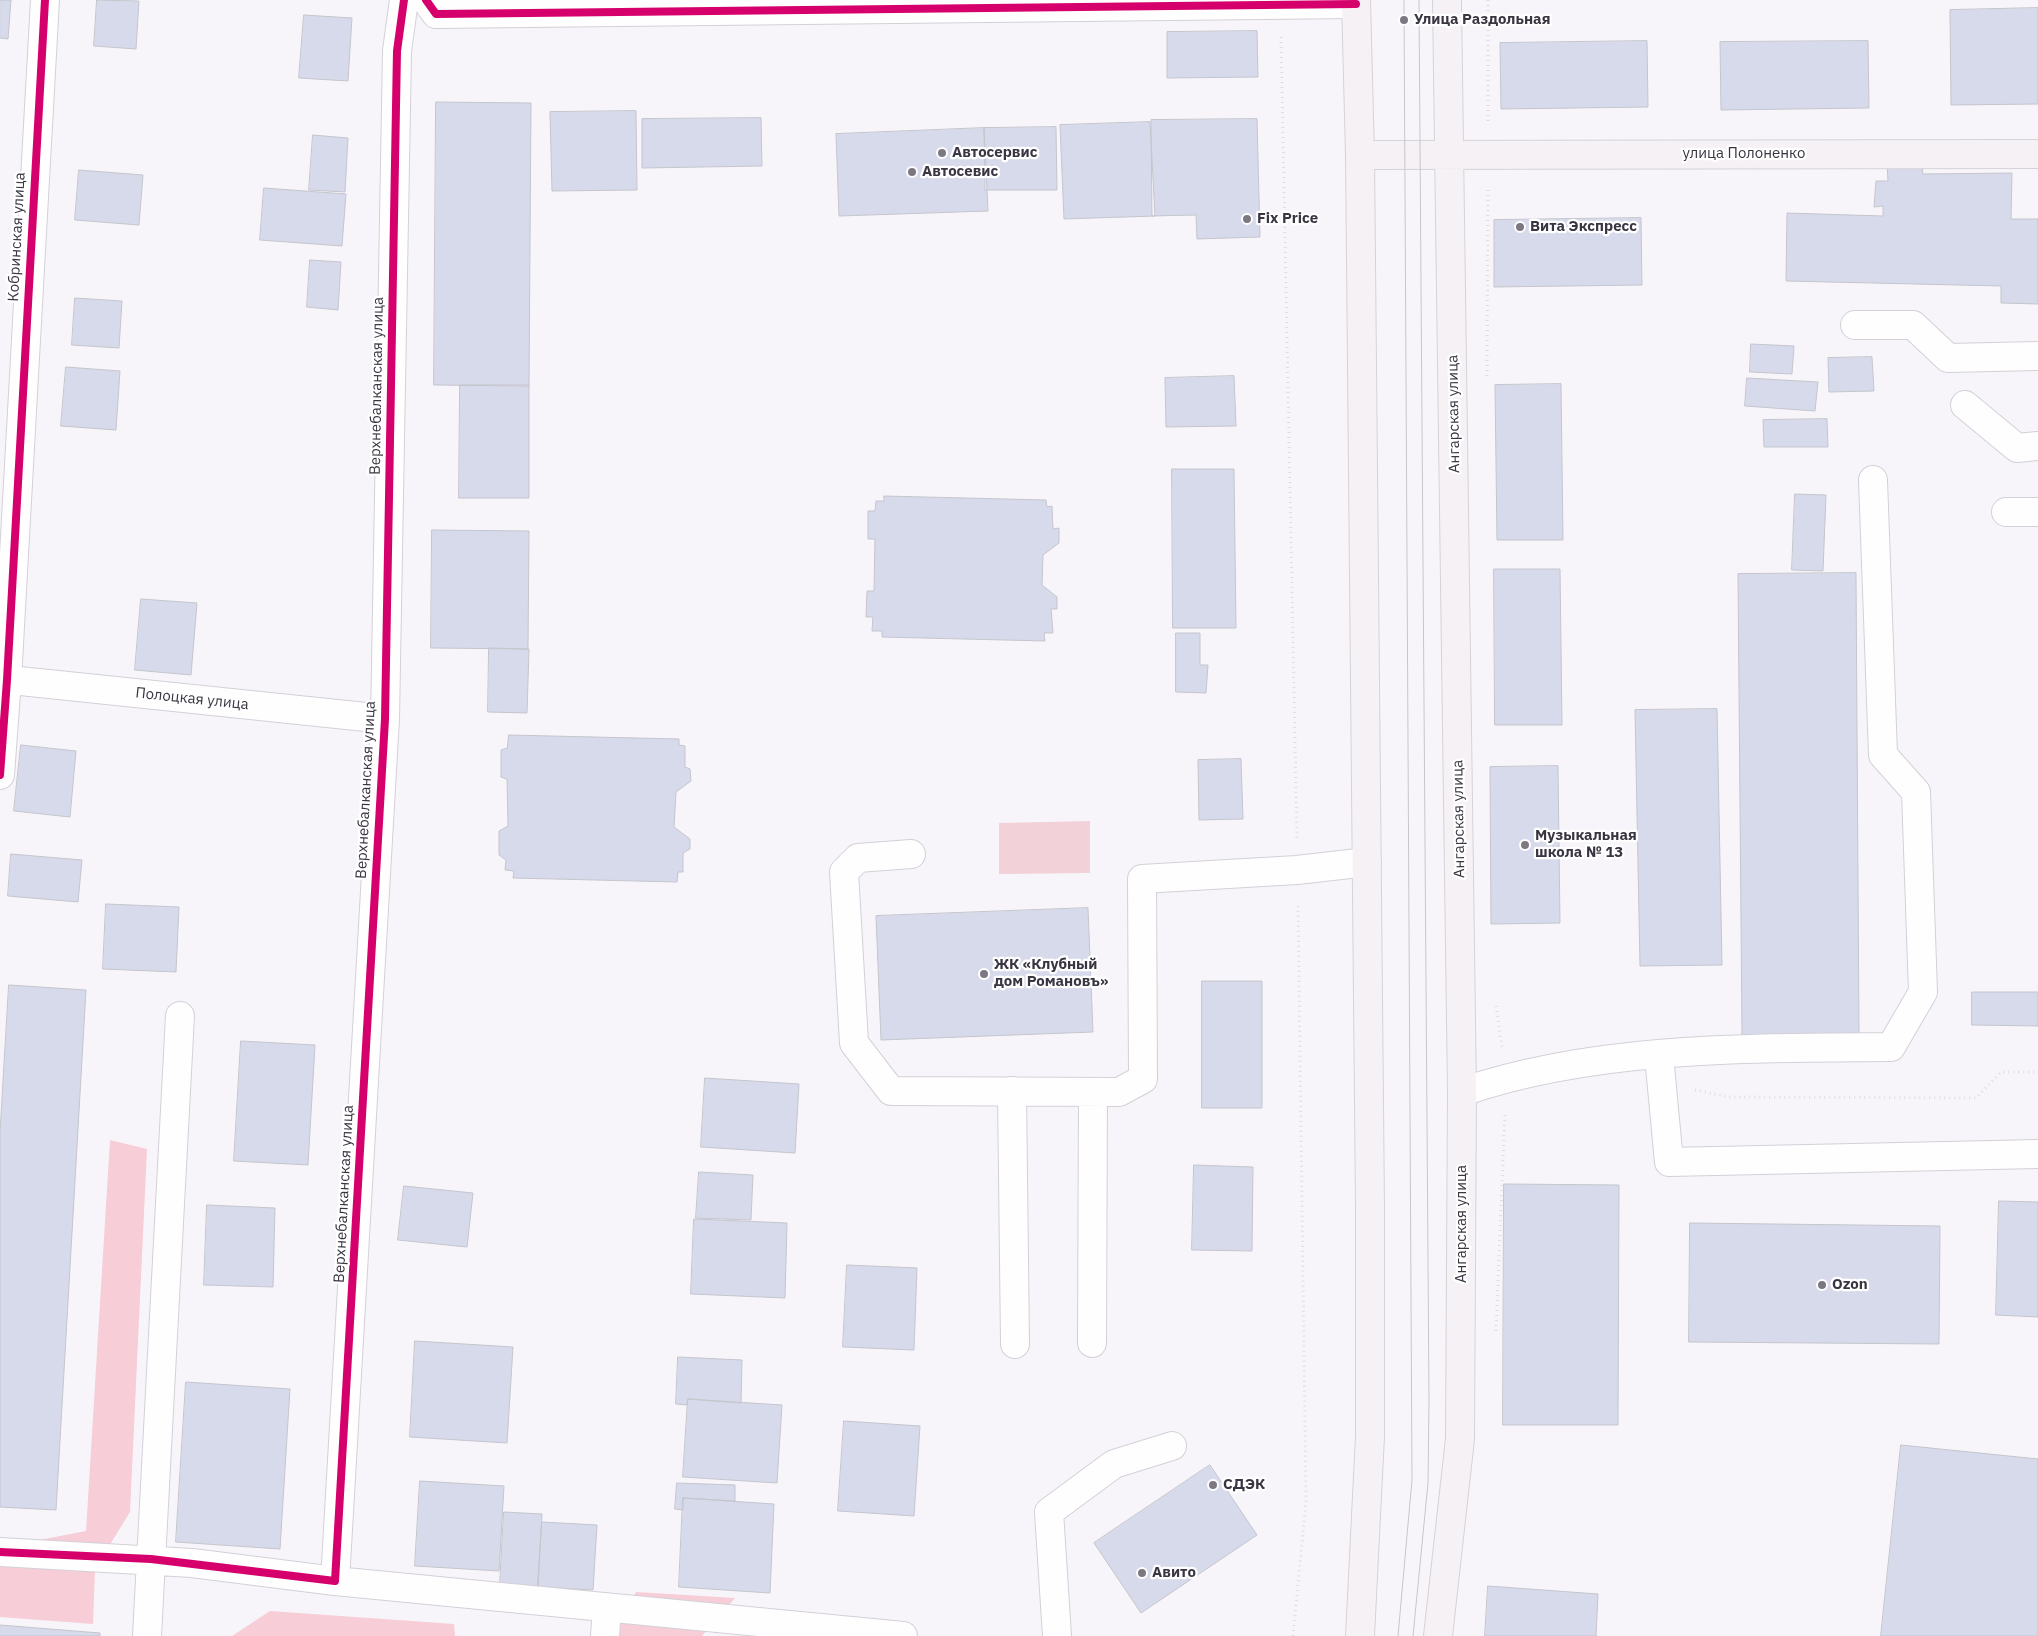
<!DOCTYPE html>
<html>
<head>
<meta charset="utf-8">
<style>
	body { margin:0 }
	canvas { display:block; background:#f7f5fa }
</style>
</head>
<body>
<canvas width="2038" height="1636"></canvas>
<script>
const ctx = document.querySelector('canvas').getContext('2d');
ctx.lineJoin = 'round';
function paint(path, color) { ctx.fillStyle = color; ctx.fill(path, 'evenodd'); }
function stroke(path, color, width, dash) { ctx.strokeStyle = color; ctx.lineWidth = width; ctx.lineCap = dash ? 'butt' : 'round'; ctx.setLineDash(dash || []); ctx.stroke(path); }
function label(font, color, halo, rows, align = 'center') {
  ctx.font = font + ' "IBM Plex Sans",sans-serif'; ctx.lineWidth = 4.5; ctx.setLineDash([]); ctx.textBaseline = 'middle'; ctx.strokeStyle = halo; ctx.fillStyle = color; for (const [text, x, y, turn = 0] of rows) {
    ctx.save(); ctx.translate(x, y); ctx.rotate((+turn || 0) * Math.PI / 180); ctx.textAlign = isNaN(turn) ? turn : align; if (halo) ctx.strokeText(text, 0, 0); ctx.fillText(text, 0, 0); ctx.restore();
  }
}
const green = new Path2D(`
	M1090 821V873L999 874V823Z`);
const forest = new Path2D(`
	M110 1140 147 1149 130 1512 95 1569 93 1624 0 1617V1539L34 1541 86 1531Z
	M636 1592 735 1598 702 1636H611L610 1633Z
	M270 1611 454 1624 455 1636H232Z`);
const building = new Path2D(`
	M0 0H11L8 39 0 38Z
	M97 0 139 1 136 49 94 46Z
	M2038 8V104L1951 105 1950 10Z
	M304 15 352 18 348 81 299 78Z
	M1257 31 1258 77 1167 78V32Z
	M1647 41 1648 107 1501 109 1500 43Z
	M1868 41 1869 108 1721 110 1720 42Z
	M436 102 531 103 529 386 434 385Z
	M636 111 637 190 552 191 550 112Z
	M761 118 762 166 642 168V119Z
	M1257 119 1260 237 1197 239 1196 215 1152 216 1151 120Z
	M1150 122 1155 216 1064 219 1060 125Z
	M1056 127 1057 190H985L984 128Z
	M984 128 988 211 839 216 836 134Z
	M313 135 348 138 345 192 309 190Z
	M1921 161 1923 174 2012 173 2011 219H2038V304L2001 303V286L1786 281 1787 213 1883 216V206L1874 207 1876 181H1888L1887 163Z
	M79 170 143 175 139 225 75 220Z
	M264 188 346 194 342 246 260 240Z
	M1641 218 1642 285 1494 287V220Z
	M310 260 341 262 338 310 307 307Z
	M75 298 122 301 119 348 72 345Z
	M1751 344 1794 346 1792 374 1750 372Z
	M1872 357 1874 391 1829 392 1828 358Z
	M66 367 120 371 116 430 61 426Z
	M1234 376 1236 426 1166 427 1165 378Z
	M1747 378 1818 382 1815 411 1745 406Z
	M1561 384 1563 540H1497L1495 385Z
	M460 385H529V498H459Z
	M1827 419 1828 447H1764L1763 420Z
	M1172 469H1234L1236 628H1173Z
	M1795 494 1826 495 1823 571 1792 570Z
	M884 496 1046 500 1047 507 1052 506 1053 529 1059 528V543L1043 555 1042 585 1057 597V609H1051L1053 633H1044L1045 641 882 637V631H872L873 617H866L867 591H874L875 539H868V511H875L876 501H884Z
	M432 530 529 531 528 649 431 648Z
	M1494 569H1560L1562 725H1495Z
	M1856 573 1859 1034 1742 1035 1738 574Z
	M141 599 197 603 191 675 135 670Z
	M1176 633H1200V665H1208L1206 693 1176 692Z
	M489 648 529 649 527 713 488 712Z
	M1717 709 1722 965 1640 966 1635 710Z
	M509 735 679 739V745L685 746V767L690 769 691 781 676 792 674 827 690 839V849L683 853V872H678L677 882 513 878 514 871 505 870 506 860 499 855V831L508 826 507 779 501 777V750L507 748Z
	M21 745 76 751 70 817 14 811Z
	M1241 759 1243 819 1199 820 1198 760Z
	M1558 766 1560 923 1491 924 1490 767Z
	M11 854 82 860 78 902 8 896Z
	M106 904 179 907 176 972 103 969Z
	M1088 908 1093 1032 881 1040 876 916Z
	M1202 981H1262V1108H1202Z
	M9 985 86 990 56 1510 0 1507V1133Z
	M1972 992H2038V1026L1972 1025Z
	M241 1041 315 1045 308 1165 234 1161Z
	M705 1078 799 1084 795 1153 701 1147Z
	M1194 1165 1253 1167 1252 1251 1192 1250Z
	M699 1172 753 1175 751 1220 696 1218Z
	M1504 1184 1619 1185 1618 1425H1503Z
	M404 1186 473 1193 467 1247 398 1240Z
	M1999 1201 2038 1202V1317L1996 1315Z
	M207 1205 275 1208 273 1287 204 1285Z
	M694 1219 787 1223 785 1298 691 1294Z
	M1690 1223 1940 1226 1939 1344 1689 1342Z
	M847 1265 917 1268 914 1350 843 1347Z
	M415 1341 513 1347 507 1443 410 1437Z
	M678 1357 742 1360 741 1403 688 1399 687 1405 676 1404Z
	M186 1382 290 1389 280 1549 176 1542Z
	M688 1399 782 1405 777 1483 683 1477Z
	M844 1421 920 1426 914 1516 838 1511Z
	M1901 1445 2038 1459V1636H1881Z
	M1210 1465 1257 1535 1141 1613 1094 1543Z
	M420 1481 504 1486 499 1571 415 1566Z
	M677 1483 735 1485V1501L683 1498V1510L675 1509Z
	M683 1498 774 1504 770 1593 679 1587Z
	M504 1512 542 1514 538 1587 500 1585Z
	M542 1522 597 1525 593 1590 538 1587Z
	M1488 1586 1598 1594 1596 1636H1485Z
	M0 1625 100 1633V1636H0Z`);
const path = new Path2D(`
	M1488 0V123
	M1281 37 1297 839
	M1487 376 1488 187
	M1496 1006 1502 1047
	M1695 1090 1729 1097 1976 1098 2001 1072H2038
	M1496 1331 1505 1113
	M1293 1636 1306 1501 1298 902`);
const minor = new Path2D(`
	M426 0 436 14 1356 4
	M1855 325H1913L1948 358 2038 356
	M1965 405 2017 448 2038 446
	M2006 512H2038
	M0 679 385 719
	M0 775 7 680 45 0
	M911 854 858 858 844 872 854 1043 891 1091 1119 1092 1143 1079 1142 879 1297 870 1367 862
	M1659 1056 1669 1162 2038 1154
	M1012 1091 1015 1344
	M1462 1092C1596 1046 1751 1048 1891 1047L1923 992 1916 792 1883 755 1873 480
	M1092 1343 1093 1092
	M0 1552 192 1563 335 1581 903 1636
	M335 1581 385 719 397 51 404 0
	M147 1636 180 1016
	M605 1636 607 1608
	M1057 1636 1049 1512 1114 1464 1172 1446`);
const major = new Path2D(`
	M1356 0 1360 155 1370 1208V1436L1360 1636
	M1360 155 2038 154
	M1438 1636 1460 1439 1462 1092 1447 0`);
const tram = new Path2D(`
	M1398 1636 1412 1480 1404 0
	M1413 1636 1428 1483 1429 1400 1419 0`);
const cycleway = new Path2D(`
	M426 0 436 14 1356 4
	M0 775 7 680 45 0
	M0 1552 151 1559 335 1581 385 719 397 51 404 0`);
const markers = [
	[1404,20,5,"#7c7882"],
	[942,153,5,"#7c7882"],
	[912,172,5,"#7c7882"],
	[1247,219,5,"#7c7882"],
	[1520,227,5,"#7c7882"],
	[1525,845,5,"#7c7882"],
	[984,974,5,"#7c7882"],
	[1822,1285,5,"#7c7882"],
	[1213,1485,5,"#7c7882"],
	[1142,1573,5,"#7c7882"]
];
const poiNames = [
	["Улица Раздольная",1414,20],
	["Автосервис",952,153],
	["Автосевис",922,172],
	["Fix Price",1257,219],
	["Вита Экспресс",1530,227],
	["Музыкальная",1535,836],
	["школа № 13",1535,853],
	["ЖК «Клубный",994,965],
	["дом Романовъ»",994,982],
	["Ozon",1832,1285],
	["СДЭК",1223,1485],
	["Авито",1152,1573]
];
const streetNames = [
	["улица Полоненко",1744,154],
	["Кобринская улица",17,237,-87],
	["Верхнебалканская улица",377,386,-89],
	["Ангарская улица",1454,414,-91],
	["Полоцкая улица",192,699,6],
	["Верхнебалканская улица",366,790,-87],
	["Ангарская улица",1459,819,-91],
	["Верхнебалканская улица",344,1194,-87],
	["Ангарская улица",1462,1224,-90]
];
paint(green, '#f2d1d8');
paint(forest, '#f7ced7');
paint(building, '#d7daea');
stroke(building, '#c4c5cd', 1);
stroke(minor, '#d3d0d8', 30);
stroke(major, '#d4d3d8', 30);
stroke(path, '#dedcdf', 3, [1, 4]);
stroke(minor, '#fefefe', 28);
stroke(major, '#f6f1f5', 28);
stroke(tram, '#c7c6c9', 1);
stroke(cycleway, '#d6006c', 8);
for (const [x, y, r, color] of markers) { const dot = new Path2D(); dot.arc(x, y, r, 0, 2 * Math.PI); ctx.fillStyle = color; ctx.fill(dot); stroke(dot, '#fff', 2); }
label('bold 15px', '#393542', '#fff', poiNames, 'left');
label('15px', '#393542', '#fff', streetNames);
</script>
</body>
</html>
